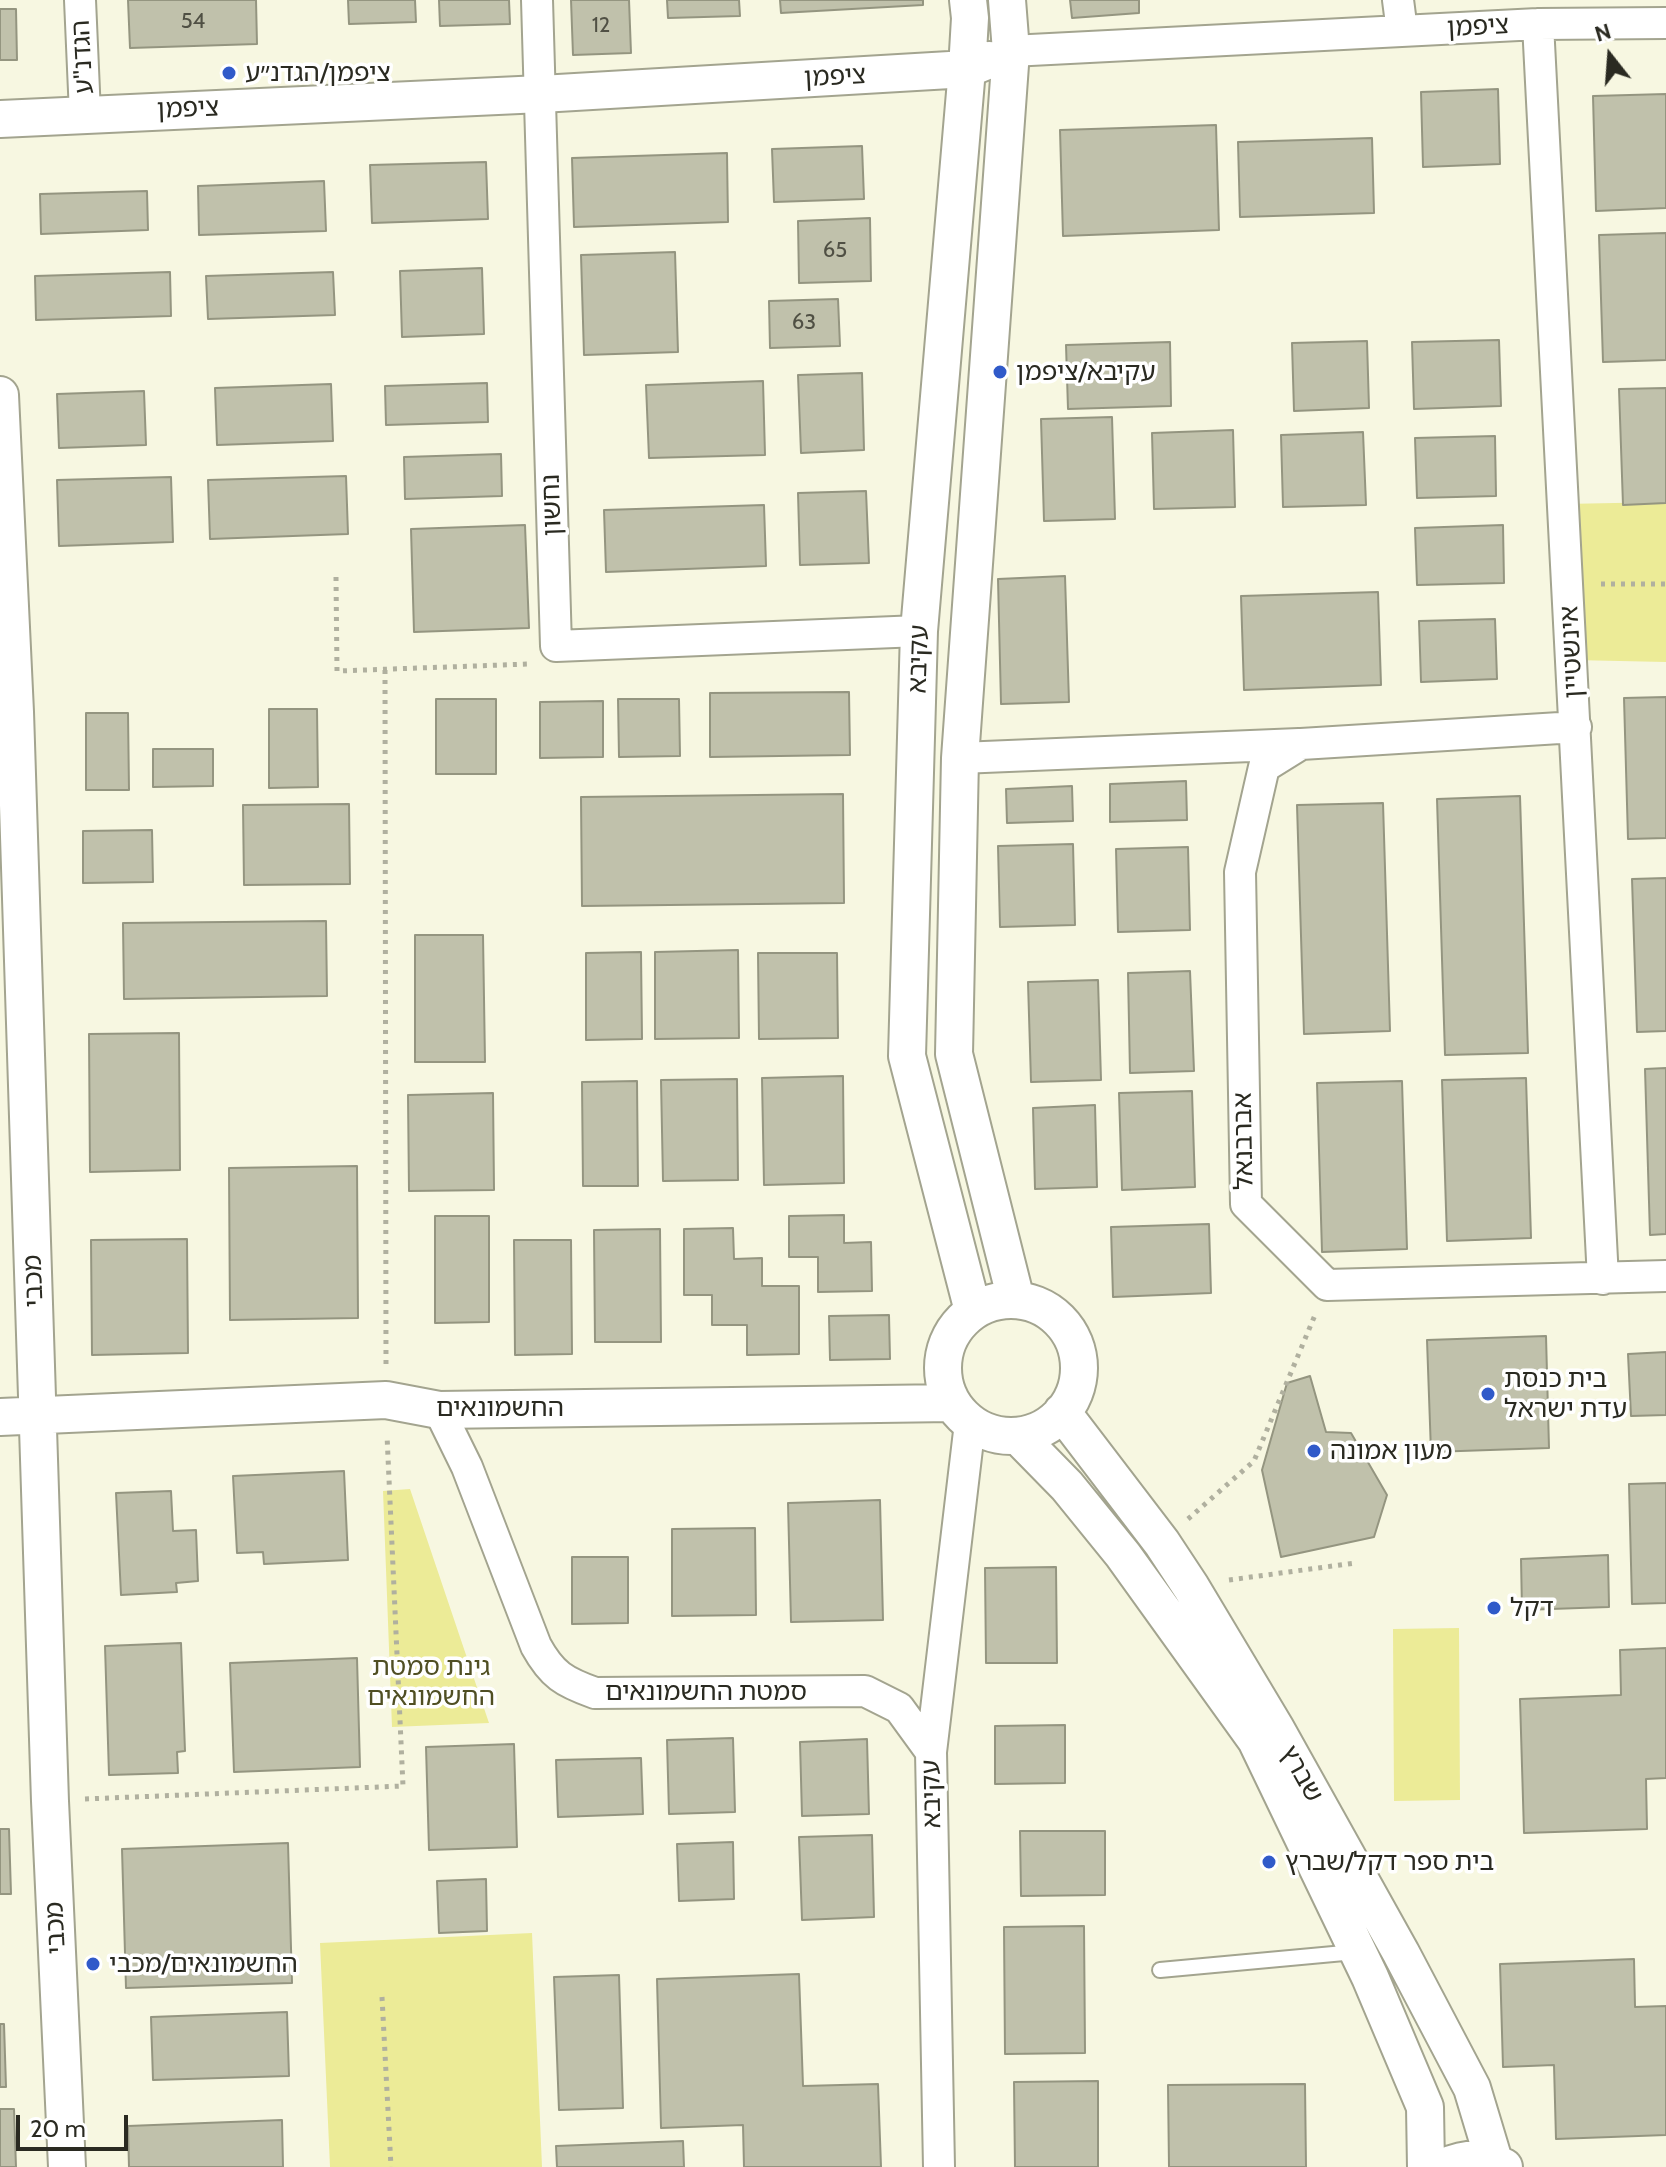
<!DOCTYPE html>
<html>
<head>
<meta charset="utf-8">
<style>
	body { margin:0 }
	#map { position:relative; width:1666px; height:2167px; overflow:hidden; background:#f7f7e1; font-family:Cabin,sans-serif }
	canvas { display:block }
	.north { position:absolute; left:1570px; top:16px; width:80px; height:80px; -webkit-text-stroke:6px #fff; paint-order:stroke; rotate:343deg; font-size:22px; font-weight:700; line-height:32px; text-align:center; color:#2a2a21 }
	.north::after { content:''; display:block; margin:auto; width:28px; height:36px; background:#2a2a21; clip-path:polygon(50% 0,100% 100%,50% 72%,0 100%) }
	.scale { position:absolute; left:16px; top:2115px; width:112px; height:36px; box-sizing:border-box; border:4px solid #2a2a21; border-top:0; padding-left:10px; font-size:24px; line-height:28px; white-space:nowrap; color:#2a2a21; -webkit-text-stroke:6px #fff; paint-order:stroke }
</style>
</head>
<body>
<div id="map">
<canvas width="1666" height="2167"></canvas>
<div class="north">N</div>
<div class="scale">20 m</div>
</div>
<script>
const ctx = document.querySelector('canvas').getContext('2d');
ctx.lineJoin = 'round';
function paint(path, color) { ctx.fillStyle = color; ctx.fill(path, 'evenodd'); }
function stroke(path, color, width, dash) { ctx.strokeStyle = color; ctx.lineWidth = width; ctx.lineCap = dash ? 'butt' : 'round'; ctx.setLineDash(dash || []); ctx.stroke(path); }
function label(font, color, halo, rows, align = 'center') {
  ctx.font = font + ' Cabin,"Noto Sans Hebrew",sans-serif'; ctx.lineWidth = 7; ctx.setLineDash([]); ctx.textBaseline = 'middle'; ctx.strokeStyle = halo; ctx.fillStyle = color; for (const [text, x, y, turn = 0] of rows) {
    ctx.save(); ctx.translate(x, y); ctx.rotate((+turn || 0) * Math.PI / 180); ctx.textAlign = isNaN(turn) ? turn : align; if (halo) ctx.strokeText(text, 0, 0); ctx.fillText(text, 0, 0); ctx.restore();
  }
}
const green = new Path2D(`
	M1666 502V662L1573 660 1564 504Z
	M410 1489 489 1723 392 1727 383 1491Z
	M1459 1628 1460 1800 1394 1801 1393 1629Z
	M532 1933 542 2167H330L320 1943Z`);
const building = new Path2D(`
	M128 0H256L257 44 130 48Z
	M348 0H415L416 22 349 24Z
	M439 0H509L510 24 440 26Z
	M571 0H629L631 53 573 55Z
	M667 0H739L740 16 668 18Z
	M780 0H923V5L781 13Z
	M1070 0H1139V13L1072 18Z
	M0 9H16L17 60H0Z
	M1498 89 1500 164 1423 167 1421 92Z
	M1666 94V208L1596 211 1593 96Z
	M1216 125 1219 230 1063 236 1060 130Z
	M1372 138 1374 213 1240 217 1238 142Z
	M862 146 864 199 774 202 772 149Z
	M727 153 728 222 574 227 572 158Z
	M486 162 488 219 372 223 370 165Z
	M324 181 326 231 199 235 198 186Z
	M147 191 148 230 41 234 40 194Z
	M870 218 871 281 799 283 798 221Z
	M1666 233V360L1603 362 1599 235Z
	M675 252 678 352 584 355 581 255Z
	M482 268 484 334 402 337 400 271Z
	M170 272 171 316 36 320 35 276Z
	M333 272 335 315 208 319 206 276Z
	M838 299 840 346 770 348 769 301Z
	M1499 340 1501 406 1414 409 1412 342Z
	M1367 341 1369 408 1294 411 1292 343Z
	M1170 342 1171 406 1068 409 1066 345Z
	M862 373 864 450 801 453 798 375Z
	M763 381 765 455 649 458 646 385Z
	M487 383 488 422 386 425 385 386Z
	M331 384 333 441 217 445 215 388Z
	M1666 388V503L1623 505 1619 389Z
	M144 391 146 445 59 448 57 394Z
	M1112 417 1115 519 1044 521 1041 419Z
	M1233 430 1235 507 1154 509 1152 433Z
	M1363 432 1366 505 1283 507 1281 435Z
	M1495 436 1496 496 1417 498 1415 438Z
	M501 454 502 496 405 499 404 457Z
	M346 476 348 534 210 539 208 480Z
	M171 477 173 542 59 546 57 480Z
	M866 491 869 563 800 565 798 493Z
	M764 505 766 566 606 572 604 510Z
	M525 525 529 628 414 632 411 529Z
	M1503 525 1504 583 1417 585 1415 528Z
	M1065 576 1069 702 1001 704 998 579Z
	M1378 592 1381 685 1244 690 1241 596Z
	M1495 619 1497 679 1421 682 1419 621Z
	M849 692 850 755 710 757V693Z
	M1666 697V838L1628 839 1624 698Z
	M436 699H496V774H436Z
	M618 699H679L680 756 619 757Z
	M603 701V757L540 758V702Z
	M269 709H317L318 787 269 788Z
	M86 713H128L129 790H86Z
	M153 749H213V786L153 787Z
	M1186 781 1187 820 1110 822V784Z
	M1072 786 1073 821 1007 823 1006 789Z
	M843 794 844 903 582 906 581 797Z
	M1520 796 1528 1053 1445 1055 1437 799Z
	M1383 803 1390 1031 1304 1034 1297 805Z
	M349 804 350 884 244 885 243 805Z
	M152 830 153 882 83 883V831Z
	M1073 844 1075 925 1000 927 998 846Z
	M1188 847 1190 930 1118 932 1116 849Z
	M1666 878V1031L1637 1032 1632 879Z
	M326 921 327 996 124 999 123 923Z
	M415 935H483L485 1062H415Z
	M738 950 739 1038 655 1039V952Z
	M641 952 642 1039 586 1040V953Z
	M758 953H837L838 1038 759 1039Z
	M1190 971 1194 1071 1130 1073 1128 973Z
	M1098 980 1101 1080 1031 1082 1028 982Z
	M179 1033 180 1170 90 1172 89 1034Z
	M1666 1068V1234L1650 1235 1645 1069Z
	M843 1076 844 1183 764 1185 762 1078Z
	M1526 1078 1531 1238 1447 1241 1442 1080Z
	M737 1079 738 1180 663 1181 661 1080Z
	M637 1081 638 1186H583L582 1082Z
	M1402 1081 1407 1249 1322 1252 1317 1083Z
	M1192 1091 1195 1187 1122 1190 1119 1093Z
	M493 1093 494 1190 409 1191 408 1095Z
	M1095 1105 1097 1187 1035 1189 1033 1108Z
	M357 1166 358 1318 230 1320 229 1168Z
	M844 1215V1243L871 1242 872 1291 818 1292V1257H789V1216Z
	M435 1216H489V1322L435 1323Z
	M1209 1224 1211 1293 1113 1297 1111 1227Z
	M733 1228 734 1259 762 1258V1286H799V1354L747 1355V1325H712V1295H684V1229Z
	M660 1229 661 1342H595L594 1230Z
	M187 1239 188 1353 92 1355 91 1240Z
	M514 1240H571L572 1354 515 1355Z
	M889 1315 890 1359 830 1360 829 1316Z
	M1546 1336 1549 1448 1431 1452 1427 1340Z
	M1666 1352V1415L1631 1416 1628 1354Z
	M1310 1376 1326 1432 1351 1433 1387 1495 1374 1537 1281 1557 1262 1470 1287 1383Z
	M344 1471 348 1560 264 1564 263 1552 237 1553 233 1476Z
	M1666 1483V1603L1632 1604 1629 1484Z
	M171 1491 173 1531 196 1530 198 1581 176 1583 177 1592 121 1595 116 1493Z
	M880 1500 883 1620 791 1622 788 1503Z
	M755 1528 756 1615 672 1616V1529Z
	M1608 1555 1609 1607 1522 1610 1521 1559Z
	M572 1557H628V1623L572 1624Z
	M1056 1567 1057 1663H986L985 1568Z
	M181 1643 185 1751 177 1752 178 1773 109 1775 105 1646Z
	M1666 1648V1778L1646 1779 1647 1829 1524 1833 1520 1699 1621 1695 1620 1650Z
	M357 1658 360 1767 234 1772 230 1663Z
	M1065 1725V1783L995 1784V1726Z
	M733 1738 735 1812 669 1814 667 1740Z
	M867 1739 869 1814 802 1816 800 1742Z
	M514 1744 517 1847 429 1850 426 1747Z
	M641 1758 643 1814 558 1817 556 1760Z
	M0 1829H9L11 1894H0Z
	M1020 1831H1105V1895L1021 1896Z
	M872 1835 874 1917 802 1920 799 1837Z
	M733 1842 734 1899 679 1901 677 1844Z
	M288 1843 292 1983 126 1988 122 1849Z
	M486 1879 487 1931 439 1933 437 1881Z
	M1084 1926 1085 2053 1005 2054 1004 1927Z
	M1634 1959 1635 2007 1666 2006V2135L1556 2139 1554 2065 1503 2067 1500 1964Z
	M799 1974 803 2086 878 2084 881 2167H744L743 2125 661 2128 657 1979Z
	M619 1975 623 2108 559 2110 554 1977Z
	M287 2012 289 2076 153 2080 151 2017Z
	M0 2024H4L6 2087H0Z
	M1098 2081V2167H1015L1014 2082Z
	M1305 2084 1306 2167H1169L1168 2085Z
	M0 2109H14L16 2167H0Z
	M282 2120 283 2167H129L128 2126Z
	M683 2141 684 2167H557L556 2146Z`);
const path = new Path2D(`
	M336 577 337 671 529 664
	M1601 584H1666
	M385 670 386 1365
	M1188 1519 1254 1461 1315 1315
	M1229 1580 1355 1563
	M85 1799 403 1786 387 1435
	M382 1997 391 2167`);
const service = new Path2D(`
	M1160 1970 1355 1952`);
const minor = new Path2D(`
	M80 0 85 114
	M537 0 556 646 919 631
	M1398 0 1402 31
	M1538 24 1603 1279
	M1011 51 1538 24 1666 23
	M1576 727 1301 744 1264 767 1240 872 1246 1204 1327 1285 1666 1276
	M960 758 1299 744
	M439 1410 467 1467 536 1646C552 1675 564 1682 595 1693L865 1691 899 1708 931 1752
	M939 2167 931 1752 970 1423`);
const tertiary = new Path2D(`
	M968 0 970 18 967 69 919 631 907 1056 973 1311
	M1007 0 1011 51 960 758 954 1054 1016 1300
	M0 119 541 94 967 69 989 60
	M0 395 15 712 50 1801 67 2167
	M943 1368a68 68 0 1 1 136 0a68 68 0 1 1-136 0Z
	M1062 1412 1162 1543 1191 1587 1276 1729 1401 1953 1472 2088 1494 2161
	M0 1417 386 1400 439 1410 952 1403
	M1019 1437 1067 1486 1123 1555 1256 1740 1370 1977 1425 2107 1426 2167
	M1444 2167C1464 2158 1484 2156 1504 2167`);
const markers = [
	[229,73,8,"#305ac9"],
	[1000,372,8,"#305ac9"],
	[1488,1394,8,"#305ac9"],
	[1314,1451,8,"#305ac9"],
	[1494,1608,8,"#305ac9"],
	[1269,1862,8,"#305ac9"],
	[93,1964,8,"#305ac9"]
];
const numberNames = [
	["54",193,22],
	["12",601,26],
	["65",835,251],
	["63",804,323]
];
const streetNames = [
	["ציפמן",1478,27,-3],
	["הגדנ''ע",83,57,-93],
	["ציפמן",835,77,-3],
	["ציפמן",188,109,-2],
	["נחשון",552,505,-92],
	["אינשטיין",1572,652,-93],
	["עקיבא",919,659,-88],
	["אברבנאל",1244,1141,-91],
	["מכבי",34,1281,-92],
	["החשמונאים",500,1408],
	["סמטת החשמונאים",706,1692],
	["שברץ",1301,1774,61],
	["עקיבא",932,1794,-91],
	["מכבי",56,1928,-93]
];
const poiNames = [
	["ציפמן/הגדנ״ע",245,73],
	["עקיבא/ציפמן",1016,372],
	["בית כנסת",1504,1379],
	["עדת ישראל",1504,1409],
	["מעון אמונה",1330,1451],
	["דקל",1510,1608],
	["בית ספר דקל/שברץ",1285,1862],
	["החשמונאים/מכבי",109,1964]
];
const parkNames = [
	["גינת סמטת",431,1667],
	["החשמונאים",431,1697]
];
paint(green, '#eceb97');
paint(building, '#c0c1ab');
stroke(building, '#949580', 2);
stroke(service, '#a3a48f', 18);
stroke(minor, '#a3a48f', 34);
stroke(tertiary, '#a3a48f', 40);
stroke(path, '#b0b09f', 5, [4, 6]);
stroke(service, '#fff', 14);
stroke(minor, '#fff', 30);
stroke(tertiary, '#fff', 36);
for (const [x, y, r, color] of markers) { const dot = new Path2D(); dot.arc(x, y, r, 0, 2 * Math.PI); ctx.fillStyle = color; ctx.fill(dot); stroke(dot, '#fff', 3); }
label('22px', '#505044', null, numberNames);
label('26px', '#2a2a21', '#fff', streetNames);
label('26px', '#2a2a21', '#fff', poiNames, 'left');
label('26px', '#504f23', '#fff', parkNames);
</script>
</body>
</html>
